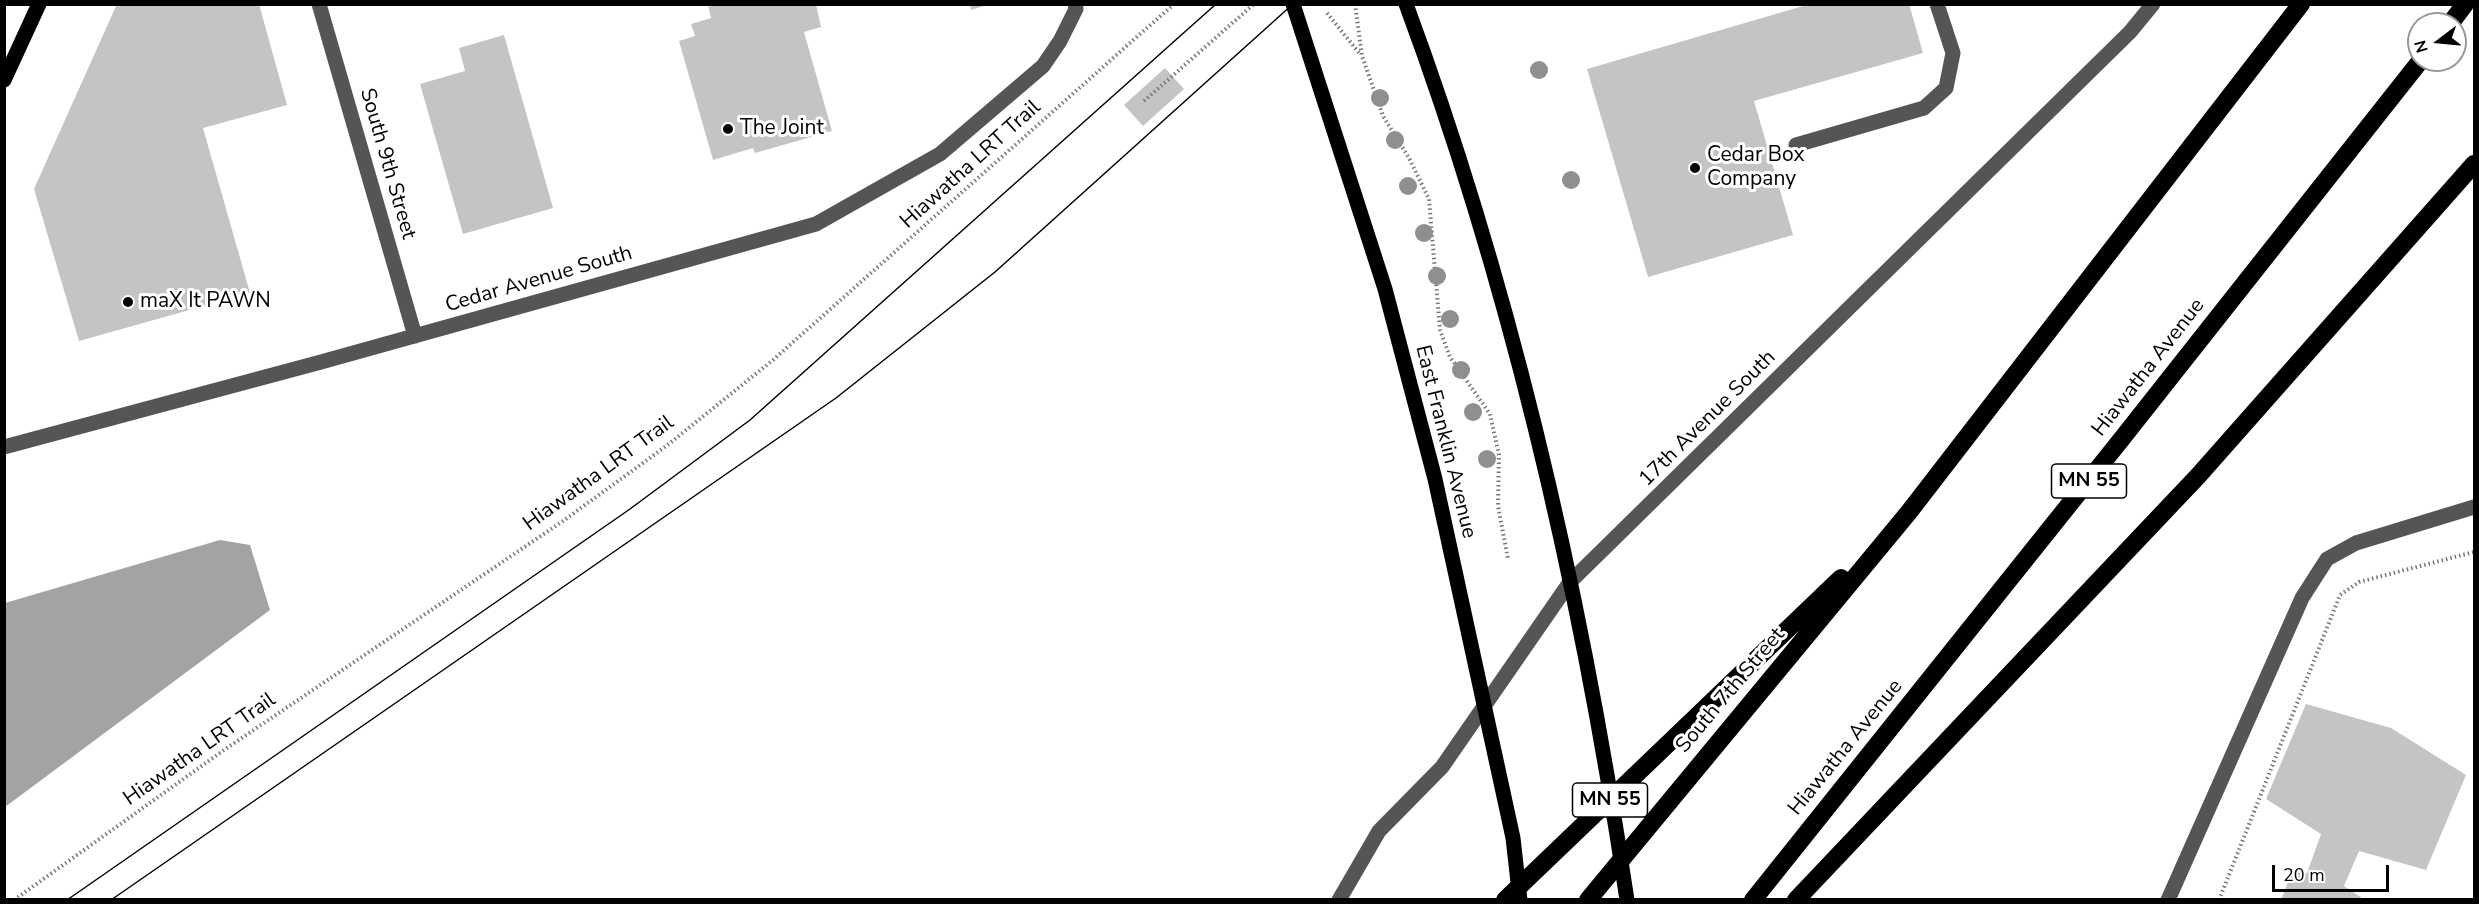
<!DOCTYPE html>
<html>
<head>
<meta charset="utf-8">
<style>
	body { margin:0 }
	#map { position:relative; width:2479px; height:904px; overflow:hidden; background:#fff; font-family:"Nunito Sans",sans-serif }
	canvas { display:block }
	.frame { position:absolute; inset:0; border:6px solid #000; pointer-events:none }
	.north { position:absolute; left:2407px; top:12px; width:60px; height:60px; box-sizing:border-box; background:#fff; border:2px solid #999; border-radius:50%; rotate:254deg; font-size:16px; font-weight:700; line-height:24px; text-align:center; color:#000 }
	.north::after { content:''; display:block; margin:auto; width:21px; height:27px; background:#000; clip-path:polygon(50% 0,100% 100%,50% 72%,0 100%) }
	.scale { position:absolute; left:2272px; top:865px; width:117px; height:27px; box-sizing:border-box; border:3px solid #000; border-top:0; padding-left:8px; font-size:18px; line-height:21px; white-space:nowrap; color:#000; -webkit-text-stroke:4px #fff; paint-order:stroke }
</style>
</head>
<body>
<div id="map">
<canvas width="2479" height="904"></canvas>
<div class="frame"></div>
<div class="north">N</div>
<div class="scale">20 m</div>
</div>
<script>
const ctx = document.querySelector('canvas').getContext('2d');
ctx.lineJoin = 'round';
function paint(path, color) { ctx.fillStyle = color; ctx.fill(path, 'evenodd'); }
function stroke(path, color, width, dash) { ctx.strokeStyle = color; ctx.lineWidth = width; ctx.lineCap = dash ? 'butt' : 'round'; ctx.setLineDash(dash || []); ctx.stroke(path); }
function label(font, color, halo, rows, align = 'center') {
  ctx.font = font + ' "Nunito Sans",sans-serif'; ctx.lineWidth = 6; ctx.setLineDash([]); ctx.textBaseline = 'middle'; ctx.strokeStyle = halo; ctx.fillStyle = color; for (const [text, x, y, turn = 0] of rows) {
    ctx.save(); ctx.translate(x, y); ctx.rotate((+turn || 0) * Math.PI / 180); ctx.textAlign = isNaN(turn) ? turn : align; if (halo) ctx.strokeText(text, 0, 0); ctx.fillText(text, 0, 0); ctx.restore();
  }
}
const water = new Path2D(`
	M220 540 250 545 270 610 5 807V603Z`);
const building = new Path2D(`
	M117 4H259L287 105 203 128 250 293 79 341 34 189Z
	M708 4H816L821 27 804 32 832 131 755 153 753 148 713 160 679 41 695 36 691 24 711 18Z
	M970 4H987V5L971 10Z
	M1810 4H1909L1923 53 1754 101 1793 235 1648 277 1587 69Z
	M504 35 553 208 463 234 420 84 465 71 459 48Z
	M1165 68 1184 89 1143 126 1124 105Z
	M2306 704 2391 728 2466 775 2426 870 2359 851 2344 886 2365 900H2281L2292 872 2307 873 2321 834 2266 799Z`);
const path = new Path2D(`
	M1355 4 1362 56 1383 116 1409 158 1429 199 1440 330 1450 357 1490 414 1499 455 1498 506 1508 559
	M1327 13 1360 54
	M1144 101 1254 4
	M14 900 224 750 563 521 665 447 773 360 1174 4
	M2219 900 2340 595 2359 582 2474 552`);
const minor = new Path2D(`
	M319 4 415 336
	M1796 145 1924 108 1946 88 1953 53 1937 4
	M4 447 321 362 816 224 940 154 1043 66 1060 41 1076 9 1075 4
	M1339 900 1379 831 1442 767 1570 582 2130 32 2153 4
	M2168 900 2302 598 2327 559 2356 543 2474 507`);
const major = new Path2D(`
	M1293 4 1385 289 1435 479 1513 838 1520 900
	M1406 4C1513 293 1582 596 1627 900
	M4 80 39 4`);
const highway = new Path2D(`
	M2450 24 2465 4
	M1505 900 1841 578
	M1588 900 1909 512 2301 4
	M1753 900 2124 436 2421 60
	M1796 900 2198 476 2474 164`);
const tram = new Path2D(`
	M67 900 630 509 750 420 1216 4
	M111 900 836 398 995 272 1293 4`);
const trees = [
	[1539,70],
	[1380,98],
	[1395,140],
	[1571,180],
	[1408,186],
	[1424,233],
	[1437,276],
	[1450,319],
	[1461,370],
	[1473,412],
	[1487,459]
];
const markers = [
	[728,129,6,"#000"],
	[1695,168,6,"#000"],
	[128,302,6,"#000"]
];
const shields = [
	[2089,481,75],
	[1610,800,75]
];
const shieldNames = [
	["MN 55",2089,481],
	["MN 55",1610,800]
];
const poiNames = [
	["The Joint",740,129],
	["Cedar Box",1707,156],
	["Company",1707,180],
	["maX It PAWN",140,302]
];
const streetNames = [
	["South 9th Street",387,164,74],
	["Hiawatha LRT Trail",971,165,-42],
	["Cedar Avenue South",539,280,-16],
	["Hiawatha Avenue",2149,368,-52],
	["17th Avenue South",1708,419,-45],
	["East Franklin Avenue",1445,442,76],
	["Hiawatha LRT Trail",599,474,-36],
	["South 7th Street",1731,691,-50],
	["Hiawatha Avenue",1846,748,-51],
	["Hiawatha LRT Trail",200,750,-35]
];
paint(water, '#a3a3a3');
paint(building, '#c4c4c4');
stroke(path, '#777', 4, [1.5, 3]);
stroke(minor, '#555', 15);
stroke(major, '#000', 15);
stroke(highway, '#000', 18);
stroke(tram, '#000', 1.5);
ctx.fillStyle = '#8f8f8f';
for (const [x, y] of trees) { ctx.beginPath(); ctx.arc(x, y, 9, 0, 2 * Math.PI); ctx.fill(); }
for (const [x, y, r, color] of markers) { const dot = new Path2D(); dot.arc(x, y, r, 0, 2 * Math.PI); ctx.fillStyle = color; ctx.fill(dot); stroke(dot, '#fff', 2); }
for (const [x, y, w] of shields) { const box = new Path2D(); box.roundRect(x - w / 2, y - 17, w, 34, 4.5); ctx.fillStyle = '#fff'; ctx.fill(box); stroke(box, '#000', 1.5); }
label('bold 20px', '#000', null, shieldNames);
label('21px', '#000', '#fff', poiNames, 'left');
label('21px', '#000', '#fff', streetNames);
</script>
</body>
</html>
